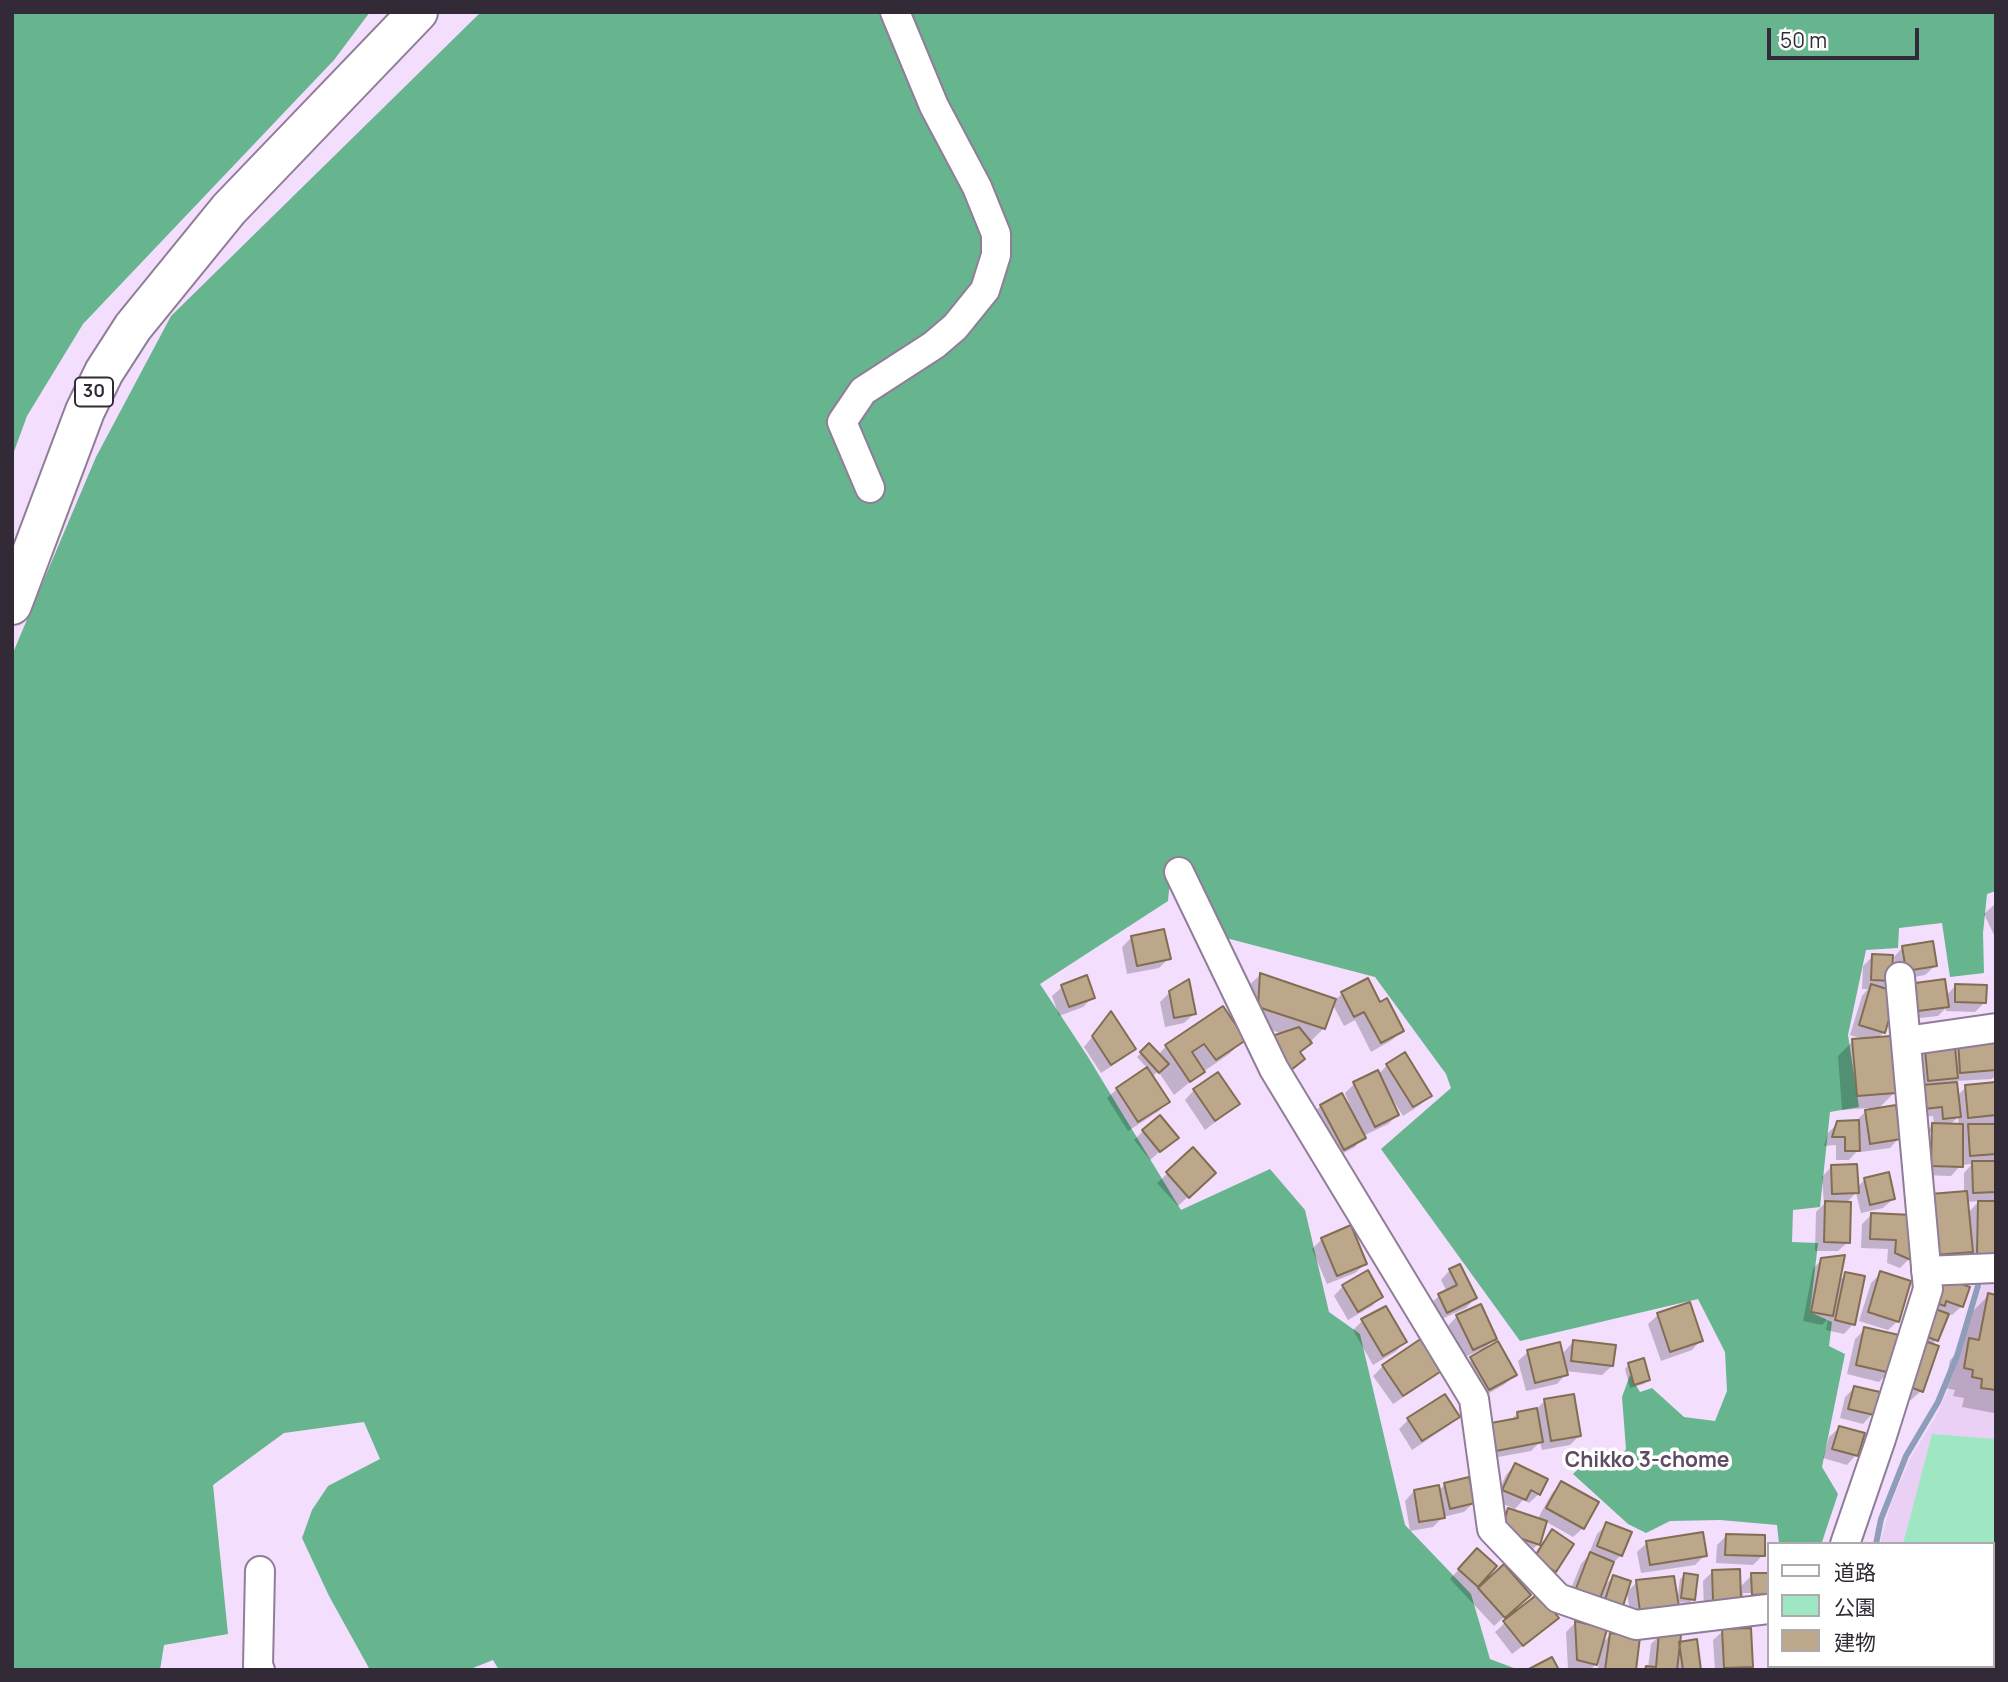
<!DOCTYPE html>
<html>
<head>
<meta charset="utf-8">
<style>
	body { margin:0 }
	#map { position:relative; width:2008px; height:1682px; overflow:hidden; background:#f3defd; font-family:Manrope,"Noto Sans JP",sans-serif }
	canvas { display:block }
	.frame { position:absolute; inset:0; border:14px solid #322a36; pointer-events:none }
	.legend { position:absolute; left:1767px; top:1542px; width:228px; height:126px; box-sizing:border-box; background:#fff; border:2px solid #adaaaf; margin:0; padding:9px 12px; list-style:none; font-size:21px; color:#322a36 }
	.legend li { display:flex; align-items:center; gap:14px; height:35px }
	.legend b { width:35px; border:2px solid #adaaaf }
	.scale { position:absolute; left:1767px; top:28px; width:152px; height:32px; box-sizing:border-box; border:4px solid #322a36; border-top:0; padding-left:9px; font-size:21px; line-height:24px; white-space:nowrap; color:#322a36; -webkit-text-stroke:5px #fff; paint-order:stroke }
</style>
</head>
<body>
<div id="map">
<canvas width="2008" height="1682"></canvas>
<div class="frame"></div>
<ul class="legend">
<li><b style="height:9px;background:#fff"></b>道路</li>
<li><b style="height:19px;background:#9ee7c2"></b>公園</li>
<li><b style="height:19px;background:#bda78b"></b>建物</li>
</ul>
<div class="scale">50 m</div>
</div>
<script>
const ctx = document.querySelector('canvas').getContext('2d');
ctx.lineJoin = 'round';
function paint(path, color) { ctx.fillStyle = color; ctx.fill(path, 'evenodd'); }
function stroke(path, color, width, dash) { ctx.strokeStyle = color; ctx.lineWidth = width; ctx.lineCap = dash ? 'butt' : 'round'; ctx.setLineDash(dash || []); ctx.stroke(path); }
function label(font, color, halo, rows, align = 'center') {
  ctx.font = font + ' Manrope,sans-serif'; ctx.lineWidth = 7; ctx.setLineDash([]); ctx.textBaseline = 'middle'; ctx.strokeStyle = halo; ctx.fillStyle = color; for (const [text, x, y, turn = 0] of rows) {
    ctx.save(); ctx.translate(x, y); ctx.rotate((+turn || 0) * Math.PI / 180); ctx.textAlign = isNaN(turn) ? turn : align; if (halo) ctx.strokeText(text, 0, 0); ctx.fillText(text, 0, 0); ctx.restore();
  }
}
const built = new Path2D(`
	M1996 1279V1651H1992V1544H1880L1891 1503 1911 1457 1936 1416 1949 1387 1984 1280Z`);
const green = new Path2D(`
	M1932 1434 1996 1439V1637L1992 1638V1544H1903Z`);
const forest = new Path2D(`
	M12 12H370L334 60 83 324 27 416 12 457Z
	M481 12H1996V891L1987 894 1983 933 1984 973 1950 977 1942 923 1899 928 1898 948 1866 950 1848 1035 1859 1107 1830 1112 1820 1207 1793 1210 1792 1242 1818 1243 1810 1312 1832 1322 1829 1346 1845 1354 1822 1467 1838 1494 1822 1542 1779 1544 1777 1525 1720 1520 1670 1521 1646 1533 1628 1524 1573 1474 1597 1451 1620 1460 1626 1449 1622 1397 1630 1375 1640 1392 1652 1388 1684 1417 1715 1421 1727 1391 1725 1352 1698 1299 1520 1341 1381 1149 1451 1088 1446 1074 1375 977 1226 938 1171 869 1168 901 1040 984 1088 1057 1181 1210 1270 1169 1305 1210 1329 1312 1360 1334 1405 1525 1471 1594 1490 1659 1519 1670H499L493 1660 468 1670H370L329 1596 302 1538 312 1510 328 1486 380 1459 364 1422 284 1433 213 1485 228 1634 164 1645 160 1670H12V655L96 457 171 316Z`);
const shadow = new Path2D(`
	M1996 903V939L1984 914Z
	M1132 937 1169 958 1159 968 1127 974 1122 947Z
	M1903 947 1935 966 1925 975 1897 980 1894 957Z
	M1873 956 1891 980 1882 989 1884 1032 1877 1039 1894 1093 1877 1110 1899 1138 1890 1148 1861 1152 1860 1148 1849 1160H1836V1145L1824 1146 1828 1133 1838 1123 1856 1121 1869 1108 1842 1110 1838 1056 1853 1041 1867 1040 1850 1035 1862 996 1868 989H1862L1863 966Z
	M1260 975 1335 1000 1342 994 1380 1004 1402 1031 1392 1040 1371 1052 1355 1020 1344 1026 1332 1003 1324 1028 1299 1053 1283 1034 1244 1021 1245 989Z
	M1916 984 1946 996 1956 985 1985 1002 1975 1012 1946 1011V1008L1938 1016 1909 1019 1906 994Z
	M1062 987 1093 997 1083 1007 1059 1016 1052 996Z
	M1170 992 1194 1014 1184 1023 1165 1027 1160 1002Z
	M1111 1014 1134 1049 1124 1058 1101 1073 1084 1047Z
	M1244 1040 1229 1054 1200 1074 1174 1095 1158 1071 1152 1077 1168 1101 1159 1111 1128 1131 1107 1098 1117 1089 1148 1069 1137 1057 1149 1045 1158 1055 1166 1046Z
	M1996 1044V1075L1992 1079 1955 1081 1957 1096 1966 1087 1996 1084V1122L1992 1126H1996V1158L1991 1163H1996V1269H1921L1964 1193V1173L1972 1164 1961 1165 1951 1176 1922 1175 1923 1134 1934 1124 1933 1116 1915 1117V1052ZM1958 1117 1959 1126 1950 1125ZM1930 1132H1934L1932 1175H1929ZM1979 1201 1968 1213 1967 1202Z
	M1387 1065 1430 1096 1420 1105 1403 1116 1393 1100 1391 1101 1397 1115 1388 1124 1363 1136 1355 1147 1334 1158 1311 1115 1321 1106 1349 1103 1345 1093 1354 1084 1378 1075Z
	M1194 1090 1238 1104 1205 1130 1185 1100Z
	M1143 1131 1176 1138 1150 1160 1134 1140Z
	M1193 1150 1204 1182 1178 1206 1157 1183Z
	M1831 1167 1857 1188 1865 1179 1893 1199 1883 1208 1861 1213 1856 1193 1846 1203 1848 1242 1838 1251H1815L1816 1212 1824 1204 1822 1177Z
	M1872 1214 1911 1217 1909 1259 1900 1268 1887 1263 1888 1249 1861 1248 1862 1224Z
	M1322 1239 1365 1264 1355 1273 1327 1284 1312 1249Z
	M1822 1259 1839 1281 1846 1274 1853 1324 1844 1334 1826 1330 1828 1319 1822 1325 1803 1321 1813 1269Z
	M1450 1270 1475 1298 1466 1308 1437 1321 1429 1305 1439 1296 1447 1292 1441 1280Z
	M1881 1273 1898 1321 1888 1330 1859 1321 1871 1283Z
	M1343 1286 1381 1296 1372 1306 1348 1320 1334 1296Z
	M1932 1288 1962 1306 1952 1315 1947 1314 1936 1340 1932 1345 1921 1391 1911 1400 1897 1395Z
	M1989 1295 1996 1297V1411L1994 1413 1962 1407 1964 1398 1953 1396 1955 1390 1945 1388 1950 1360 1963 1347 1969 1315Z
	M1658 1315 1701 1340 1692 1350 1661 1361 1648 1324Z
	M1457 1316 1495 1338 1482 1351 1515 1375 1505 1384 1479 1399 1462 1368 1481 1353 1480 1350 1463 1358 1448 1326Z
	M1362 1321 1405 1342 1395 1352 1373 1365 1353 1330Z
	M1865 1329 1889 1372 1879 1382 1847 1374 1855 1339Z
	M1573 1342 1612 1366 1602 1375 1565 1371 1566 1374 1557 1384 1526 1391 1518 1361 1528 1352 1562 1359 1564 1352Z
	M1629 1364 1648 1380 1644 1384 1630 1388 1625 1369Z
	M1383 1366 1440 1370 1431 1379 1393 1404 1373 1376Z
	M1854 1388 1872 1414 1863 1424 1840 1418 1845 1397Z
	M1545 1401 1580 1435 1570 1445 1542 1450 1540 1442 1531 1451 1487 1459 1482 1434 1509 1422 1518 1413 1535 1410Z
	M1458 1417 1448 1426 1412 1450 1399 1429 1408 1420Z
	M1839 1428 1856 1455 1847 1465 1823 1458 1829 1437Z
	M1515 1465 1539 1494 1529 1503 1523 1500 1515 1509 1494 1500 1506 1475Z
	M1561 1483 1583 1528 1573 1537 1545 1521 1538 1544 1529 1553 1499 1520 1508 1510 1537 1520 1552 1493Z
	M1445 1485 1473 1503 1464 1512 1443 1517 1433 1527 1410 1531 1405 1501 1414 1491H1438Z
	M1607 1524 1621 1555 1611 1565 1602 1588 1613 1577 1621 1608 1566 1601 1581 1564 1588 1556 1597 1534Z
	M1553 1532 1554 1570 1545 1580 1526 1568 1543 1541Z
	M1726 1536 1763 1555 1753 1565 1716 1563 1717 1545Z
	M1647 1543 1705 1555 1695 1565 1641 1573 1637 1552Z
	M1477 1550 1495 1566 1477 1588 1479 1589 1504 1566 1519 1604 1494 1626 1450 1579Z
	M1713 1571 1739 1588 1752 1575 1768 1574V1593H1743V1597L1768 1596 1743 1603V1597L1730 1610H1704L1703 1581Z
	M1685 1575 1693 1599 1689 1603 1677 1602 1680 1579Z
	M1637 1582 1677 1606 1631 1620 1627 1592Z
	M1505 1623 1547 1627 1512 1654 1495 1632Z
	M1575 1623 1601 1645 1610 1635 1634 1670H1598L1599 1661 1590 1670 1568 1669 1566 1632Z
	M1723 1631 1751 1666 1747 1670H1715L1713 1640Z
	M1660 1635 1676 1644 1695 1641 1700 1670H1644L1648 1668 1651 1644Z`);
const stream = new Path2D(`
	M1876 1544 1881 1519 1906 1456 1938 1402 1957 1356 1978 1286`);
const building = new Path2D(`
	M1164 929 1171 959 1137 966 1131 936Z
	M1933 941 1937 966 1906 971 1902 946Z
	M1872 954 1893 955 1892 981 1871 980Z
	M1260 973 1336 999 1325 1029 1258 1007Z
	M1087 975 1095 998 1069 1007 1061 985Z
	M1368 978 1380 1002 1387 998 1404 1031 1381 1043 1364 1012 1354 1017 1341 992Z
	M1189 979 1196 1014 1174 1018 1169 991Z
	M1945 979 1949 1007 1918 1011 1915 983Z
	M1871 984 1897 992 1885 1033 1859 1025Z
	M1955 984 1987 985 1986 1003 1955 1002Z
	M1223 1006 1246 1040 1216 1060 1204 1044 1192 1052 1205 1072 1190 1082 1165 1045Z
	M1111 1011 1136 1049 1111 1065 1092 1036Z
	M1299 1027 1312 1043 1300 1052 1305 1059 1286 1074 1272 1036Z
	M1891 1036 1896 1093 1857 1096 1852 1039Z
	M1954 1037 1958 1078 1928 1081 1924 1040Z
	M1958 1039 1981 1044 1996 1043V1070L1960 1073Z
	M1149 1043 1169 1064 1159 1073 1140 1052Z
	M1405 1052 1432 1096 1413 1107 1386 1064Z
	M1147 1067 1170 1102 1138 1122 1116 1088Z
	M1378 1070 1399 1115 1375 1127 1353 1082Z
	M1218 1072 1240 1104 1215 1121 1193 1089Z
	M1957 1082 1961 1117 1943 1119 1942 1107 1924 1109 1922 1085Z
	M1996 1082V1115L1968 1118 1965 1085Z
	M1342 1093 1366 1138 1344 1150 1320 1105Z
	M1896 1105 1901 1139 1870 1144 1865 1110Z
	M1160 1115 1179 1138 1160 1152 1142 1130Z
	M1859 1120 1860 1151H1845V1137H1832L1837 1121Z
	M1932 1123 1963 1124V1167L1931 1166Z
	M1968 1124H1996V1154L1970 1156Z
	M1193 1147 1216 1173 1189 1198 1166 1172Z
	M1972 1161H1996V1192L1973 1193Z
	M1857 1164 1859 1193 1832 1194 1831 1165Z
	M1889 1172 1895 1199 1870 1205 1864 1178Z
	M1967 1191 1973 1252 1935 1255 1930 1194Z
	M1825 1201 1851 1202 1850 1243 1824 1242Z
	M1978 1201H1996V1254H1977Z
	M1871 1213 1913 1215 1911 1260 1895 1253 1896 1240 1870 1239Z
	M1351 1225 1367 1264 1337 1276 1321 1238Z
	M1845 1255 1833 1316 1811 1312 1821 1258Z
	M1460 1264 1477 1298 1447 1313 1438 1294 1457 1285 1449 1269Z
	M1368 1270 1383 1297 1358 1312 1342 1285Z
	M1880 1271 1911 1281 1899 1322 1868 1312Z
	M1845 1272 1865 1276 1855 1325 1835 1320Z
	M1941 1277 1970 1287 1963 1307 1946 1301 1945 1306 1932 1302Z
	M1988 1293 1996 1295V1390L1981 1388 1982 1379 1972 1377 1973 1370 1964 1368 1969 1338 1979 1340Z
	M1690 1302 1703 1341 1670 1352 1657 1313Z
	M1481 1304 1497 1339 1473 1350 1456 1315Z
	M1386 1306 1407 1342 1383 1356 1361 1319Z
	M1930 1307 1949 1314 1938 1341 1920 1334Z
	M1864 1327 1899 1335 1891 1373 1856 1365Z
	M1422 1338 1443 1370 1403 1396 1382 1365Z
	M1573 1340 1616 1345 1613 1366 1571 1361Z
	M1922 1340 1939 1346 1923 1392 1905 1385Z
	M1498 1341 1517 1375 1489 1390 1470 1357Z
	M1560 1342 1568 1375 1535 1383 1527 1350Z
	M1644 1358 1650 1380 1634 1385 1628 1363Z
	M1854 1386 1880 1392 1874 1415 1848 1409Z
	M1445 1394 1460 1417 1422 1441 1407 1418Z
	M1574 1394 1581 1436 1551 1441 1544 1399Z
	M1537 1408 1543 1442 1496 1451 1491 1423 1518 1418 1517 1412Z
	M1839 1426 1865 1433 1858 1456 1832 1449Z
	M1515 1463 1548 1479 1540 1495 1531 1490 1526 1500 1502 1490Z
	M1469 1477 1475 1503 1450 1509 1444 1483Z
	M1561 1481 1599 1502 1584 1529 1546 1508Z
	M1439 1485 1445 1518 1419 1522 1414 1490Z
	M1508 1508 1547 1521 1540 1545 1501 1532Z
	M1606 1522 1632 1532 1622 1556 1597 1546Z
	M1552 1529 1574 1544 1556 1572 1534 1558Z
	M1703 1532 1707 1556 1650 1565 1646 1541Z
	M1726 1534 1765 1535V1556L1725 1555Z
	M1477 1548 1497 1566 1478 1587 1458 1569Z
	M1590 1552 1614 1562 1599 1601 1575 1591Z
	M1504 1564 1531 1595 1505 1618 1478 1588Z
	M1740 1569 1741 1601H1713L1712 1570Z
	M1684 1573 1698 1575 1695 1600 1681 1598Z
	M1751 1573H1768V1594L1752 1595Z
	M1613 1575 1631 1581 1622 1609 1604 1603Z
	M1674 1576 1679 1607 1640 1612 1636 1580Z
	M1539 1593 1559 1618 1523 1646 1503 1621Z
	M1575 1621 1607 1629 1597 1665 1577 1660Z
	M1751 1628 1753 1667 1724 1668 1722 1629Z
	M1610 1633 1640 1637 1636 1670H1605Z
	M1659 1633 1681 1635 1677 1670H1645L1646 1666 1656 1667Z
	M1697 1639 1701 1670H1683L1679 1642Z
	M1552 1657 1559 1670H1527Z`);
const minor = new Path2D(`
	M870 488 842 422 863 391 934 345 955 327 985 290 996 255V234L977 187 934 106 895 12
	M1179 872 1274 1069 1474 1399 1492 1529 1558 1598 1636 1625 1768 1609
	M1906 1041 1996 1028
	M1926 1271 1996 1268
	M1845 1544 1881 1439 1928 1289 1900 977
	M260 1571 258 1666 260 1670
	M1992 1659H1996
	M1931 1666H1937
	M1802 1670 1821 1666`);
const highway = new Path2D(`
	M12 605 85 411 104 372 133 327 229 209 418 12`);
const shields = [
	[94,392,38]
];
const shieldNames = [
	["30",94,392]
];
const neighbourhoodNames = [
	["Chikko 3-chome",1647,1461]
];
paint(built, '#ead0f5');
paint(green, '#9ee7c2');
paint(forest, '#66b58f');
paint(shadow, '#0003');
stroke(stream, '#8e9eba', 6);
paint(building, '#bda78b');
stroke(building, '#826d52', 2);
stroke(minor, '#907d98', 32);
stroke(highway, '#907d98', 42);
stroke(minor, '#fff', 28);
stroke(highway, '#fff', 38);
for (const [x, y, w] of shields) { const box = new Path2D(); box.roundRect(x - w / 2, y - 14.5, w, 29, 5); ctx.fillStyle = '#fff'; ctx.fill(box); stroke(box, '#322a36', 2); }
label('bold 18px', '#322a36', null, shieldNames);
label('bold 21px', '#5d4b64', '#fff', neighbourhoodNames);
</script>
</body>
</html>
